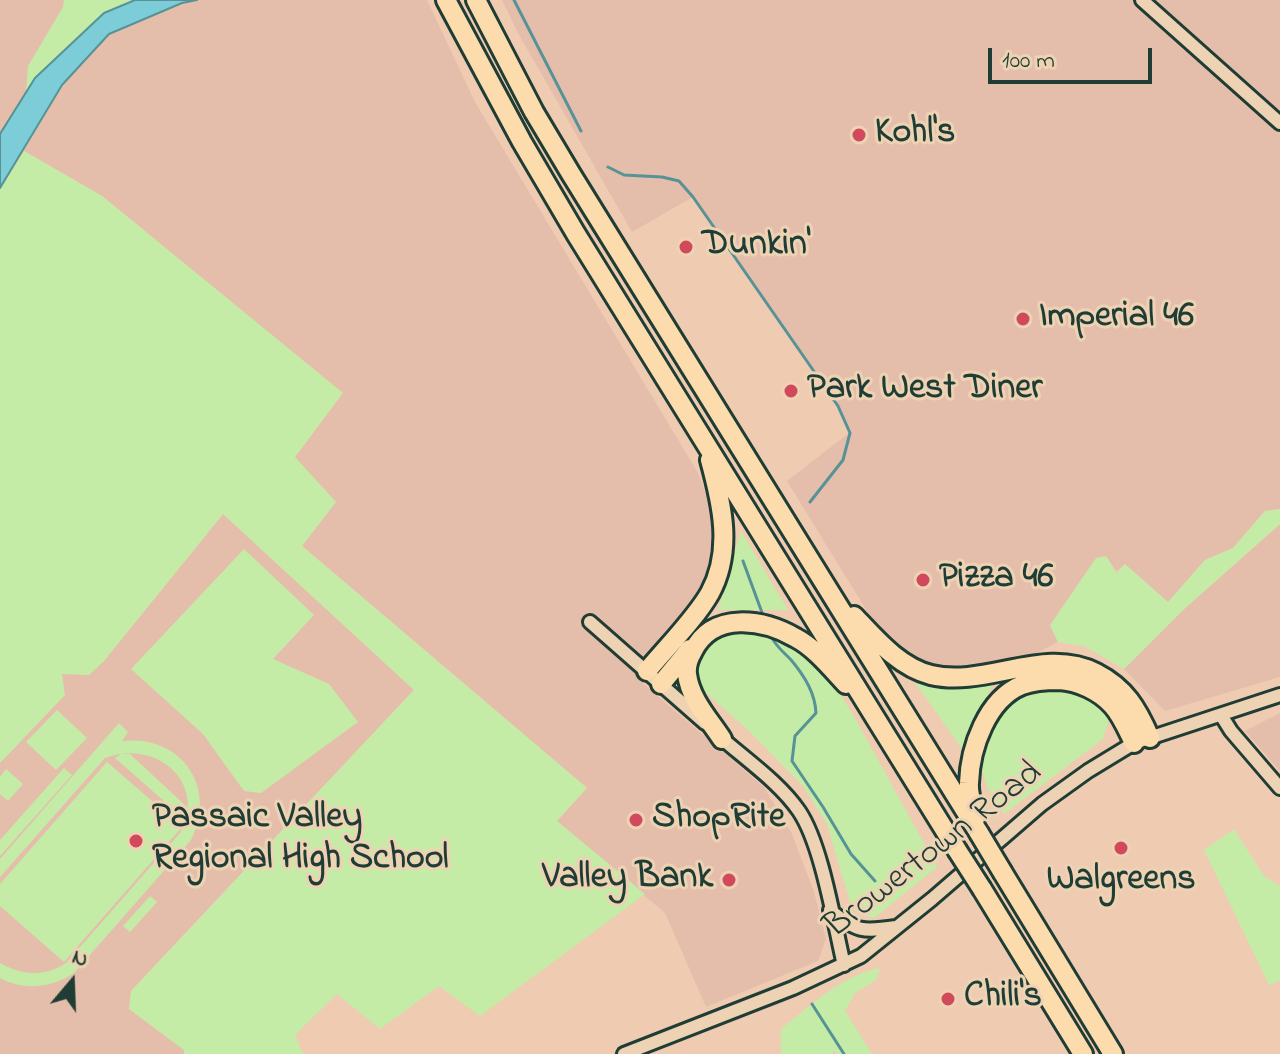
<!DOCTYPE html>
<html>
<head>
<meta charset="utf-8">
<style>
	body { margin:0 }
	#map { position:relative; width:1280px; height:1054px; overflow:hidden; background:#efcbb2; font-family:"Indie Flower",sans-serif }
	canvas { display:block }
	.north { position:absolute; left:32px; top:942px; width:80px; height:80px; -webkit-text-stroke:6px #edd3b4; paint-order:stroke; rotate:19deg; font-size:22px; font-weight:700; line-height:32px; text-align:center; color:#1f3d34 }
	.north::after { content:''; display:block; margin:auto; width:28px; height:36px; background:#1f3d34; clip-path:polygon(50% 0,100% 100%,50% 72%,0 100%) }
	.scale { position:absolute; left:988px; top:48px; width:164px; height:36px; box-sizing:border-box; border:4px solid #1f3d34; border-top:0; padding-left:10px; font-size:24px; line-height:28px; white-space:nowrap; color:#1f3d34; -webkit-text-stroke:6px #edd3b4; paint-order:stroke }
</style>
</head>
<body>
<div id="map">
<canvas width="1280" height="1054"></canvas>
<div class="north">N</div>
<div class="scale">100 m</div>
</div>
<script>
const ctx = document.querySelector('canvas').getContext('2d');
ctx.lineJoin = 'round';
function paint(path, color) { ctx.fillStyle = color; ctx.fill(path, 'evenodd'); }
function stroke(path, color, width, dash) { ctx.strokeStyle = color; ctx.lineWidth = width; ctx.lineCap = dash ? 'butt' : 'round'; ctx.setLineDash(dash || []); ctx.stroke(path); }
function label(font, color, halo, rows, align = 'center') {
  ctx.font = font + ' "Indie Flower",sans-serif'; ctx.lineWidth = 6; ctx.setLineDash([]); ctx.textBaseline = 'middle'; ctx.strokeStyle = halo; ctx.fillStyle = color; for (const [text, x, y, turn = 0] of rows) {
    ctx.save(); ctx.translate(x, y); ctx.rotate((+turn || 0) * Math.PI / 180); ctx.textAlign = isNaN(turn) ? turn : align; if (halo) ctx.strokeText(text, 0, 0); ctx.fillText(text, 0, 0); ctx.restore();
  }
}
const built = new Path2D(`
	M0 0H135L104 13 35 78 0 134Z
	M197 0H427L475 102 698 473 715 519 711 561 700 599 660 644 638 679 764 787 792 834 814 892 826 939 818 961 706 1007 665 913 556 821 587 788 302 546 295 457 342 393 102 196 24 151 62 85 109 34 182 3Z
	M502 0H1280V509L1265 511 1233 548 1205 560 1168 603 1124 565 1050 625 1058 642 1021 661 965 667 932 665 908 654 873 621 787 481 849 433 838 406 693 197 632 232 518 33Z
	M223 514 414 690 131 991 184 1050V1054H0V620L61 673 103 662Z
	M1280 524V677L1165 711 1124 669 1183 610Z
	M1280 713V771L1245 731Z`);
const green = new Path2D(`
	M64 0H135L104 13 26 92 28 66 63 7Z
	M24 151 102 196 343 393 295 457 336 502 302 546 587 788 557 821 645 894 480 1016 439 986 380 1029 337 994 295 1035 303 1054H184V1050L129 1009 131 991 414 690 223 514 103 662 89 675 62 674 65 695 0 763V188Z
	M1280 509V524L1183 610 1124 669 1084 646 1058 642 1050 625 1096 558 1106 556 1117 573 1125 564 1168 602 1205 560 1233 548 1265 511Z
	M741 531 788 610H718Z
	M244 549 314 615 273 659 329 684 358 722 261 793 244 791 203 734 131 669Z
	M746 627 778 636 821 663 856 720 937 867 874 918 864 916 852 909 827 824 803 786 747 729 696 684 694 669 699 644 721 628Z
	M907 671 995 679 962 749Z
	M1068 685 1095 698 1111 713 1103 739 1004 814C994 800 985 786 982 769 976 741 1006 701 1031 688 1040 684 1057 686 1068 685Z
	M57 710 87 738 56 770 26 742Z
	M119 723 128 732 122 741C181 734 218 787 191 840L74 973C51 988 25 991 0 978V963C23 976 44 977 66 963L180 833 187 820 188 809 181 816 115 758 121 754H130L188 808C189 764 142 743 105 758L0 877V859Z
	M107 762 182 827 64 962 0 906V884Z
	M64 768 72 775 0 856V840Z
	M6 769 23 784 8 801 0 794V777Z
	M1234 829 1264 876 1280 886V981L1269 985 1204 850Z
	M150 896 157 902 130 932 123 926Z
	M880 968 876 980 855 993 845 1011 872 1054H839L835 1051 830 1054H781V1029C810 1006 842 975 880 968Z`);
const water = new Path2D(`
	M135 0H197L182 3 109 34 62 85 0 188V134L35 78 104 13Z`);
const stream = new Path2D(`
	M514 0 581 131
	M608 167 624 175 662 177 679 181 693 197 838 406 850 433 843 460 810 502
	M743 561 764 618
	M771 636C776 647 784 652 792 661 805 677 815 693 816 713L795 736 792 761 823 807 851 854 875 881
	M812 1004 844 1054`);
const minor = new Path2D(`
	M1142 0 1280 123
	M590 622 705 723
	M1221 715 1231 731 1280 788
	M718 735C745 759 779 782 799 811 822 845 834 923 844 965
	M830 910C856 932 863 932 896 927
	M624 1054 793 988 861 956 932 899 1042 804 1088 771 1134 743 1280 695`);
const highway = new Path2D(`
	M446 0 522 142 576 234 957 850
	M476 0 534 112 571 174 979 833
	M854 616C876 639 899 667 931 675 986 688 1044 646 1096 673 1125 688 1137 708 1150 738
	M647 671C666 648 696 618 710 593 733 551 722 504 710 460
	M661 684 690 649
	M722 739C709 719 690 699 687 674 686 666 689 658 693 651 713 611 763 619 796 638 815 648 831 668 846 684
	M975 819C973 807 968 794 969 783 970 748 987 699 1022 685 1033 681 1048 680 1059 680 1078 681 1100 691 1113 706 1122 716 1128 731 1134 743
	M1003 873 1113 1054
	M982 889 1083 1054`);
const highwayBridge = new Path2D(`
	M979 833 1003 873
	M957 850 982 889`);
const markers = [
	[859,135,8,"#d1495b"],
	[686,247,8,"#d1495b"],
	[1023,319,8,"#d1495b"],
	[791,391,8,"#d1495b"],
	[923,580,8,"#d1495b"],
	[636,820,8,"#d1495b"],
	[136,841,8,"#d1495b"],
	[1121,848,8,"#d1495b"],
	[729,880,8,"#d1495b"],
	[948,999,8,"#d1495b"]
];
const poiNames = [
	["Kohl's",875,135],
	["Dunkin'",702,247],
	["Imperial 46",1039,319],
	["Park West Diner",807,391],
	["Pizza 46",939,580],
	["Passaic Valley",152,820],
	["Regional High School",152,861],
	["ShopRite",652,820],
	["Valley Bank",713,880,"right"],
	["Walgreens",1121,882,"center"],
	["Chili's",964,999]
];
const streetNames = [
	["Browertown Road",935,852,-38]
];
paint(built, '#e5beab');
paint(green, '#c4eca7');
paint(water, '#7ccdd7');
stroke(water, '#579396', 2);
stroke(stream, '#579396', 3);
stroke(minor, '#1f3d34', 18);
stroke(highway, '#1f3d34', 24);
stroke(minor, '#edd3b4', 12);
stroke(highway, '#fcdcac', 18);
stroke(highwayBridge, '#1f3d34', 24, []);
stroke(highwayBridge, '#fcdcac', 18);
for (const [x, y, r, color] of markers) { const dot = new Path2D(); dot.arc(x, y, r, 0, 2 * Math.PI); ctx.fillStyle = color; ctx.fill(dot); stroke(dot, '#edd3b4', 3); }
label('bold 36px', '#1f3d34', '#edd3b4', poiNames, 'left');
label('36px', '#1f3d34', '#edd3b4', streetNames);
</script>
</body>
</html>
